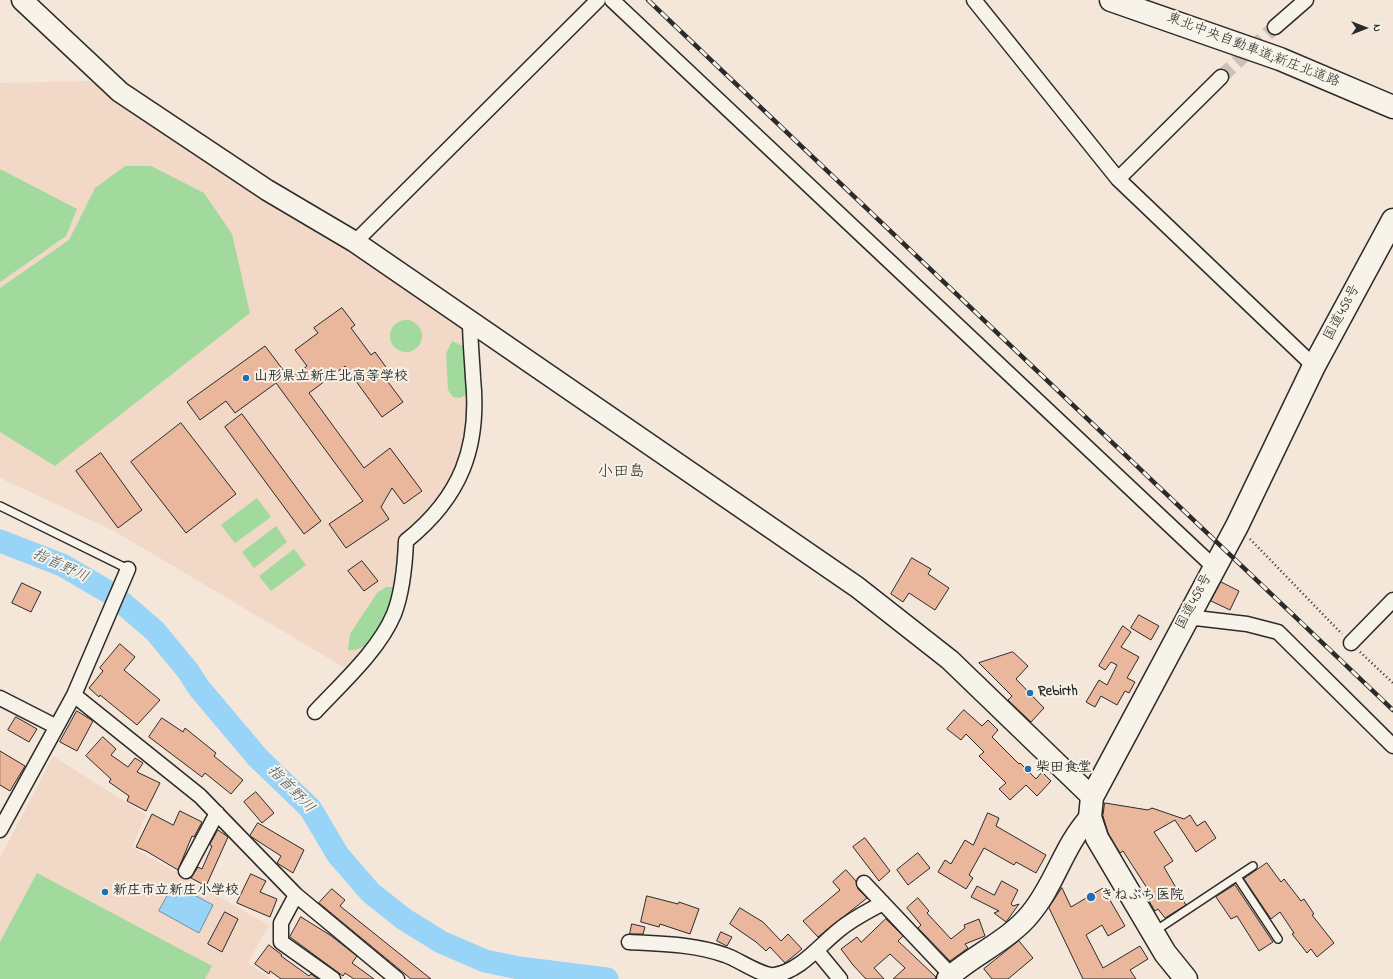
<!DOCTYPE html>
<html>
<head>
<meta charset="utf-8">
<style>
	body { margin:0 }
	#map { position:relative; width:1393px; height:979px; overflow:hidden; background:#f4e7d9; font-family:"Indie Flower",sans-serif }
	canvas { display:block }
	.north { position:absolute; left:1345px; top:8px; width:40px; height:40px; -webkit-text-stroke:3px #f7f3e8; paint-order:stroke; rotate:90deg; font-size:11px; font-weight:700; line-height:16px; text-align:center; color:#2b2b2b }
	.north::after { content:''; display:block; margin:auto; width:14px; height:18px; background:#2b2b2b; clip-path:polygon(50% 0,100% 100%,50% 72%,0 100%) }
</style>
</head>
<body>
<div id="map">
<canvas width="1393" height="979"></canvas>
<div class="north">N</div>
</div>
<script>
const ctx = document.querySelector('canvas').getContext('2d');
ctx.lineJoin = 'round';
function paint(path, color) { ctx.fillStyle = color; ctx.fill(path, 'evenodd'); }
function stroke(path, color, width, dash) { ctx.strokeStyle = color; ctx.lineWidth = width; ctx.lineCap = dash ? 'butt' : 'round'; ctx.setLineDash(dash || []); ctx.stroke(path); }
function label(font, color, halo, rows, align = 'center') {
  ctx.font = font + ' "Indie Flower","Klee One",sans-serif'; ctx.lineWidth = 4; ctx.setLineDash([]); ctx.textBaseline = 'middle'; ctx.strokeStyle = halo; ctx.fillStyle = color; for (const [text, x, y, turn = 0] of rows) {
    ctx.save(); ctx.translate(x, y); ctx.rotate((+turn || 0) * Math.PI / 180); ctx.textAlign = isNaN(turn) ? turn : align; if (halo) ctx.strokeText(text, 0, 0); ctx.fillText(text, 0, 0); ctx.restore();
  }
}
const built = new Path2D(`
	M90 81 467 329 471 415 457 479 404 540 395 577 396 591 384 623 373 641 345 668 114 531 0 478V83Z
	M53 756 146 815 132 847 269 925 248 963 271 979H0V858Z`);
const green = new Path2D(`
	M125 166H151L204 193 232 234 250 313 55 466 0 432V288L69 240 95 188Z
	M0 169 77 209 66 236 0 282Z
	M390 336a16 16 0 1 1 32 0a16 16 0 1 1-32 0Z
	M452 341 463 346C465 361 472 381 466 395L460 398 453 397 448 390 446 354Z
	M257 498 271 517 235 543 221 525Z
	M276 526 287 542 254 568 242 552Z
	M294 549 306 565 271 591 259 576Z
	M386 587H395C388 608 376 654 348 650L350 634 377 593Z
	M37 873 212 966 205 979H0V942Z`);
const water = new Path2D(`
	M174 884 213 905 199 933 159 911Z`);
const river = new Path2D(`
	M0 541 62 565 112 594 155 631 188 671 199 688 258 758 310 808 338 855 371 893 404 919 441 942 485 961 519 968 607 979`);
const building = new Path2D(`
	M342 308 355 325 351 328 371 355 375 352 391 374 385 378 403 402 382 417 345 366 309 393 364 468 390 448 422 491 404 504 392 488 381 507 389 519 346 548 329 524 363 501 276 383 235 413 226 401 200 420 187 402 265 346 290 379 307 366 295 350 318 333 314 328Z
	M242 414 321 521 304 534 225 427Z
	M181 423 236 494 186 533 131 462Z
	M101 453 142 510 118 528 76 471Z
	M912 558 931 569 928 574 949 588 935 610 909 593 903 602 891 594Z
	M362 561 378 581 364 591 348 571Z
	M1221 582 1239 591 1230 610 1211 601Z
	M22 583 41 592 31 612 12 603Z
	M1139 615 1159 626 1151 640 1131 628Z
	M1123 626 1131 632 1121 647 1139 657 1127 678 1135 682 1129 693 1125 691 1117 705 1101 696 1095 707 1086 702 1099 680 1107 685 1117 665 1111 662 1105 670 1099 666Z
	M120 644 135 657 124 670 160 700 137 725 100 695 99 697 89 688 103 671 100 668Z
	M1013 652 1028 666 1016 679 1044 708 1031 722 1008 700 1012 696 979 663Z
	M964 710 982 726 988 720 998 730 992 737 1019 764 1020 763 1036 779 1042 772 1051 781 1037 796 1026 785 1010 800 999 789 1006 783 979 756 984 752 966 734 961 740 947 729Z
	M77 711 93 721 77 751 60 742Z
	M16 717 37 729 29 742 8 730Z
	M162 718 183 732 185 728 216 753 214 756 243 780 231 794 205 773 202 777 149 737Z
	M103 737 116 749 111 755 128 767 135 758 143 763 137 772 160 783 146 811 127 801 129 796 109 782 111 779 86 756Z
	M0 751 25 766 10 791 0 785Z
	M256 792 274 813 262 823 244 802Z
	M1105 803 1148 810 1152 808 1184 819 1190 815 1197 826 1205 821 1216 838 1196 852 1175 820 1154 832 1173 861 1164 867 1186 905 1165 918 1158 909 1155 911 1143 891 1147 888 1123 851 1120 853 1108 833 1103 816Z
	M180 811 202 822 194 837 192 836 178 870 146 851 136 847 152 814 173 825Z
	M988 813 999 818 996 826 1046 855 1036 873 1016 862 1014 865 984 848 969 875 973 878 966 889 938 872 945 860 951 864 965 840 973 845Z
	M258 823 304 850 293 873 277 863 281 856 250 836Z
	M218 830 228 837 206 886 191 878 198 867 202 869 212 846 210 845Z
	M865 838 890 871 879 881 853 847Z
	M918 853 930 868 908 885 897 870Z
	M1267 863 1281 882 1284 879 1301 901 1304 899 1314 914 1312 915 1334 943 1317 957 1311 949 1307 953 1292 934 1294 933 1280 912 1271 919 1244 879Z
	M846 870 856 881 858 889 867 898 818 937 803 921 840 890 833 882Z
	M251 874 266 881 260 892 277 899 270 917 237 903Z
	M1002 881 1018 890 1011 904 1013 906 1019 904 1006 922 994 913 999 911 971 897 977 886 994 895Z
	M1235 885 1273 942 1259 951 1237 916 1231 919 1216 897Z
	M1062 888 1071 907 1103 888 1125 926 1108 936 1102 925 1086 935 1103 968 1140 946 1148 959 1130 970 1136 979H1083L1049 908Z
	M332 889 345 900 340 906 431 979H411L319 903Z
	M647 896 678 904 679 902 699 909 690 934 660 924 659 927 641 922Z
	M918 898 929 911 927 913 951 939 965 928 964 925 979 919 985 936 965 944 968 948 950 961 918 928 921 925 907 908Z
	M740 908 763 922 781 941 788 934 802 949 785 963 770 947 766 951 756 942 730 924Z
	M225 912 238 919 222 952 208 944Z
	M301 917 330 935 357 956 352 963 374 979H354L345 973 343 976 290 937Z
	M886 919 903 936 898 941 936 977V979H893L905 968 890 954 874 968 884 979H866L853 965 841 949 857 937 861 942Z
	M632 924 645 927 643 934H630Z
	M721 932 732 937 727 946 717 941Z
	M1019 941 1033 958 1008 979H992L984 969Z
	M269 945 282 955 281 956 309 976 311 974 318 979H281L270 971 269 974 255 964Z`);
const streetTunnel = new Path2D(`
	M1221 77 1275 27`);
const path = new Path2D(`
	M1250 539 1342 634
	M1360 652 1393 683`);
const lane = new Path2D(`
	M0 506 128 569
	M1237 877 1278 939
	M1155 931 1253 866`);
const street = new Path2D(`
	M612 0 1214 567
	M974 0 1118 179 1314 366
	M1275 27 1306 0
	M1118 179 1221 77
	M355 242 598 0
	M1187 617 1247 624 1278 632 1393 746
	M1351 643 1393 600
	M74 695 200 796 296 895 397 979
	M0 698 55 726
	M315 712C342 683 379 650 394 614 403 591 405 565 406 541 461 497 480 447 473 378 472 358 470 340 470 320
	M0 830 74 695 128 569
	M186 871 217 813
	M864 883 951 975
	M296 895 281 923V942L333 979
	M629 942C662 944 694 944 725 955 738 959 762 977 775 975 800 971 820 945 839 930 852 919 868 911 883 903
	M817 951 840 979`);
const secondary = new Path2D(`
	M22 0 120 92 267 190 355 242 857 587 950 660 1092 797
	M947 979C971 956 1010 940 1031 913 1055 884 1064 845 1090 817`);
const highway = new Path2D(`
	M1111 0 1280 59 1393 107
	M1186 979 1165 953 1097 838 1090 817 1092 797 1237 526 1314 366 1393 220`);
const rail = new Path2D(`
	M648 0 1393 710`);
const markers = [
	[246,378,4,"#1f6fb2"],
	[1030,693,4,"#1f6fb2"],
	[1028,769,4,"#1f6fb2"],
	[105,892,4,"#1f6fb2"],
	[1091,897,5,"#1f6fb2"]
];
const streetNames = [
	["東北中央自動車道;新庄北道路",1253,51,21],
	["国道458号",1343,313,-62],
	["国道458号",1195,602,-62]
];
const poiNames = [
	["山形県立新庄北高等学校",254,378],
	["Rebirth",1038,693],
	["柴田食堂",1036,769],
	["新庄市立新庄小学校",113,892],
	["きねぶち医院",1100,897]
];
const waterNames = [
	["指首野川",60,567,25],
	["指首野川",290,790,46]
];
const quarterNames = [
	["小田島",621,473]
];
paint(built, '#f1d8c7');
paint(green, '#a2d99c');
paint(water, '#98d3f8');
stroke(water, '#6c90a6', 1);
stroke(river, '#98d3f8', 23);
paint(building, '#eab69c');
stroke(building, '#2b2b2b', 1);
stroke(streetTunnel, '#ccc1b6', 14, [14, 7]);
stroke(lane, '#2b2b2b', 10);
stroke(street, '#2b2b2b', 17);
stroke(secondary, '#2b2b2b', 23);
stroke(highway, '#2b2b2b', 25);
stroke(path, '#2b2b2b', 2.5, [1, 3]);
stroke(lane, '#f7f3e8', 7);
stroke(street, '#f7f3e8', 14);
stroke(secondary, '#f7f3e8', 20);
stroke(highway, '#f7f3e8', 22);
stroke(rail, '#2b2b2b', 4.5);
stroke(rail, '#f7f3e8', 3, [9]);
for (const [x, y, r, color] of markers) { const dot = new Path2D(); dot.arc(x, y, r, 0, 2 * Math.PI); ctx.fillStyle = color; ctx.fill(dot); stroke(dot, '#f7f3e8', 1.5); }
label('14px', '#2b2b2b', '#f7f3e8', streetNames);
label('bold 14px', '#2b2b2b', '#f7f3e8', poiNames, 'left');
label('italic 15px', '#46555e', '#f7f3e8', waterNames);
label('16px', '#2b2b2b', '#f7f3e8', quarterNames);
</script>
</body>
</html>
